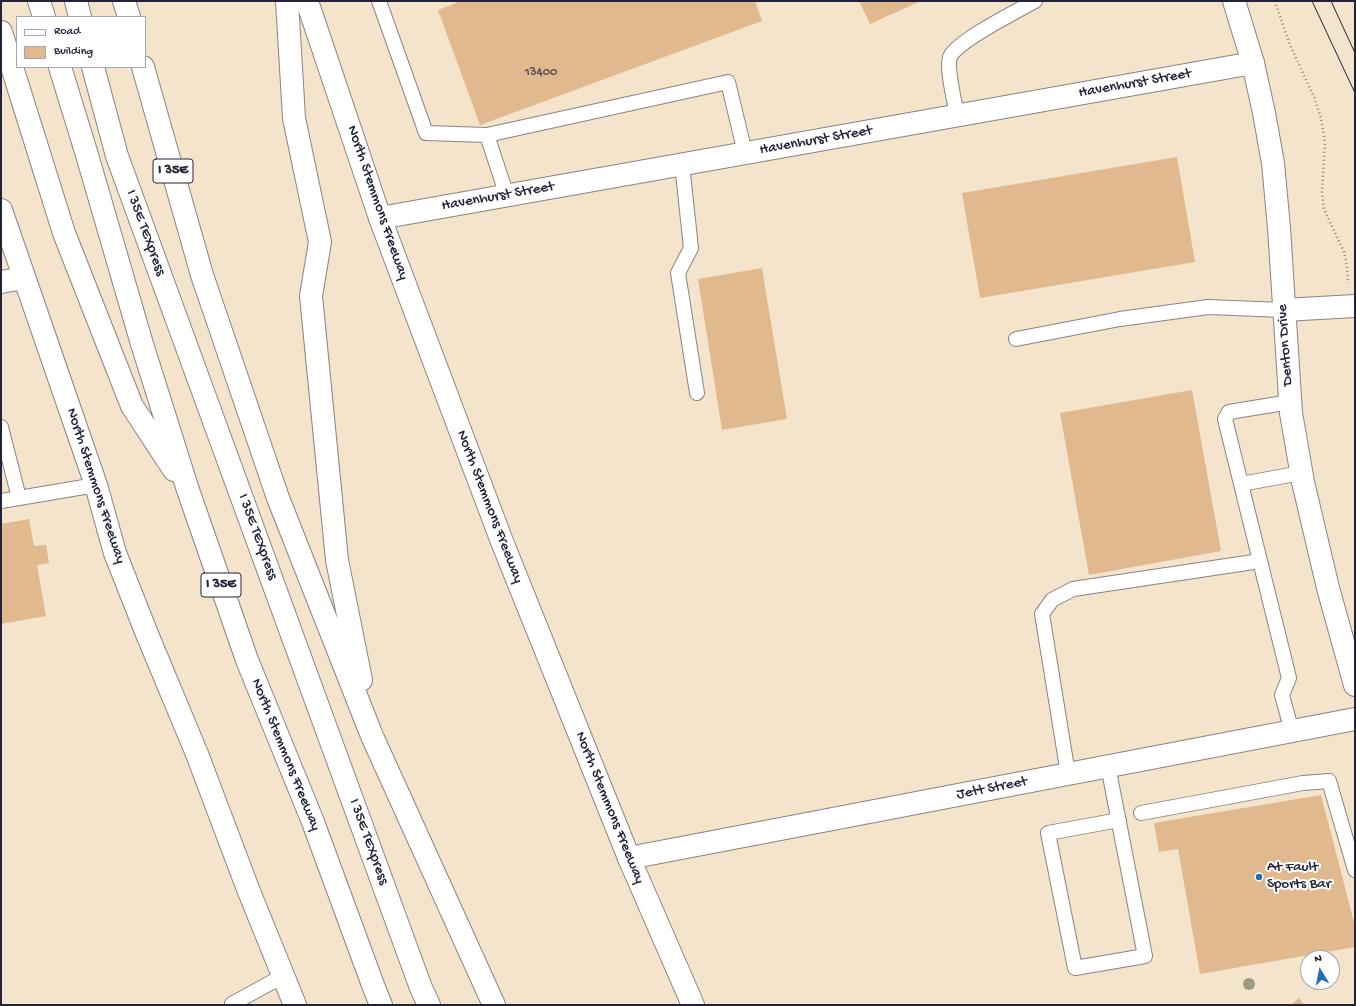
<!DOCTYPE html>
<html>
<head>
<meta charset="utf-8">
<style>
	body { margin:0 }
	#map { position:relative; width:1356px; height:1006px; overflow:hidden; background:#f4e4cb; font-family:"Gochi Hand",sans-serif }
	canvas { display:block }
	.frame { position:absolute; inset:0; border:2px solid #22223b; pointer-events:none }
	.legend { position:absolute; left:16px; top:16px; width:130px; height:52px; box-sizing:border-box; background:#fff; border:1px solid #a7a7b1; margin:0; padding:5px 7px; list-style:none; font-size:12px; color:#22223b }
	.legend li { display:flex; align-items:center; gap:8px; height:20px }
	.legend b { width:20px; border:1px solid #a7a7b1 }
	.north { position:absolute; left:1300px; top:950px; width:40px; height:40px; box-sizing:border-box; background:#fff; border:1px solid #a7a7b1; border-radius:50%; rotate:350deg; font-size:11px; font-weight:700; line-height:16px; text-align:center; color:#22223b }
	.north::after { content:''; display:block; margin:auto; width:14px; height:18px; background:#1f6fb2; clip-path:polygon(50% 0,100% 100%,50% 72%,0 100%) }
</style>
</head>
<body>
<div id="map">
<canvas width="1356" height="1006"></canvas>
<div class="frame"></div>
<ul class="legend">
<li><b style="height:5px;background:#fff"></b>Road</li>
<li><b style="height:11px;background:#e1b98e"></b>Building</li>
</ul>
<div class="north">N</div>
</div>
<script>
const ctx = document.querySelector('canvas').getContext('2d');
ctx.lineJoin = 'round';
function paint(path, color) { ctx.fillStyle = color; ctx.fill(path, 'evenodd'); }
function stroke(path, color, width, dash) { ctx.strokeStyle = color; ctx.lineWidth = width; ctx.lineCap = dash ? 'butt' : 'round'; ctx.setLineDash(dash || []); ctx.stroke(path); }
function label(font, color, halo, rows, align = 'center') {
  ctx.font = font + ' "Gochi Hand",sans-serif'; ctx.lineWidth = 4; ctx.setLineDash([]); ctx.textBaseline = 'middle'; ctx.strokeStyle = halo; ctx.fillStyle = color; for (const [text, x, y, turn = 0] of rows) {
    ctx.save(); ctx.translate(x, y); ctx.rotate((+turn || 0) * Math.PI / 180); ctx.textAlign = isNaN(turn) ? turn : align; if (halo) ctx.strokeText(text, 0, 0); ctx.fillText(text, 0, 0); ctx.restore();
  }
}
const building = new Path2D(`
	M461 1H755L762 21 480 125 438 10Z
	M859 1H921L870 24Z
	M1177 157 1195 262 980 298 962 193Z
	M762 268 787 419 722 430 698 279Z
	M1192 390 1221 551 1089 575 1060 413Z
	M29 519 34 546 46 545 49 563 37 565 46 616 1 624V524Z
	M1321 795 1355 926V947L1200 974 1178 849 1159 852 1154 823Z
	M1299 998 1304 1005H1291Z`);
const path = new Path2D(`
	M1275 1 1290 45 1314 97 1321 118 1325 142 1322 192 1324 209 1344 252 1347 266 1348 283`);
const lane = new Path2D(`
	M379 1 426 133 487 135 507 196
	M957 115C955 103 946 68 950 57 957 41 1017 11 1035 1
	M487 135 728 82 745 153
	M682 164 691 248 678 273 697 393
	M1016 339 1120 319 1208 307 1284 310
	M1 427 19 498
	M1241 484 1301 473
	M1 501 96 485
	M1260 561 1225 419 1229 412 1290 402
	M1108 766 1145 956 1075 968 1048 833 1119 820
	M1068 774 1042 614 1052 600 1073 589 1260 561 1289 678 1282 695 1292 732
	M1141 813 1303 783 1329 781 1355 870
	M232 1004 283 976`);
const street = new Path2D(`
	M380 218 1253 63
	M1 282 24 278
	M1284 310 1355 306
	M629 858 1355 719`);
const secondary = new Path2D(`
	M307 1 380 218 501 539 629 858 693 1005
	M1234 1 1253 63 1264 113 1273 163 1279 228 1291 413 1303 482 1328 588 1355 685
	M1 210 96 485 115 553 147 634 197 754 248 889 295 1005`);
const highway = new Path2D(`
	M39 1 44 17
	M76 1 80 17
	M124 1 129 17
	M287 1 294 118 320 242 311 296 337 560 361 680
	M1 32 64 233 132 406 174 470
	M60 67 87 155 142 344 188 490 247 660 313 822 373 985 381 1005
	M93 67 117 156 421 988 429 1005
	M143 67 202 275 278 498 372 736 494 1005`);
const tram = new Path2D(`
	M1312 1 1355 93
	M1331 1 1355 53`);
const trees = [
	[1249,984]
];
const markers = [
	[1259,877,4,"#1f6fb2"]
];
const numberNames = [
	["13400",541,73]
];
const shields = [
	[173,171,40],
	[221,585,40]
];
const shieldNames = [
	["I 35E",173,171],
	["I 35E",221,585]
];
const streetNames = [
	["Havenhurst Street",1135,84,-10],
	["Havenhurst Street",816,141,-10],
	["Havenhurst Street",498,197,-10],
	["North Stemmons Freeway",377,203,71],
	["I 35E TEXpress",145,233,70],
	["Denton Drive",1286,345,-94],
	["North Stemmons Freeway",95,486,72],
	["North Stemmons Freeway",489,507,69],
	["I 35E TEXpress",257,537,70],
	["North Stemmons Freeway",285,755,68],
	["Jett Street",992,789,-11],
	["North Stemmons Freeway",609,808,68],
	["I 35E TEXpress",368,842,70]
];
const poiNames = [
	["At Fault",1267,868],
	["Sports Bar",1267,885]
];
paint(building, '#e1b98e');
stroke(lane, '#8b8383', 16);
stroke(street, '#8b8383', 24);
stroke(secondary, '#8b8383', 24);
stroke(highway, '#8b8383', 24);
stroke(path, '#8b8383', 2.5, [1, 3]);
stroke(lane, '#fff', 14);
stroke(street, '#fff', 22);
stroke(secondary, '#fff', 22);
stroke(highway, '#fff', 22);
stroke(tram, '#22223b', 1);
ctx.fillStyle = '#9d9b87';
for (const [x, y] of trees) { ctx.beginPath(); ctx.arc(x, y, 6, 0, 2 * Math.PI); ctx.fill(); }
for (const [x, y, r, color] of markers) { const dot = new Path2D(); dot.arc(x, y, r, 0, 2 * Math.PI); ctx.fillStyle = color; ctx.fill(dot); stroke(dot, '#fff', 1.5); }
label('13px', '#524850', null, numberNames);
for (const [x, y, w] of shields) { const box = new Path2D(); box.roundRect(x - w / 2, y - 12, w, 24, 3); ctx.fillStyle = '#fff'; ctx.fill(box); stroke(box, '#22223b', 1); }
label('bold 14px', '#22223b', null, shieldNames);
label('15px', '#22223b', '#fff', streetNames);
label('15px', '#22223b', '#fff', poiNames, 'left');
</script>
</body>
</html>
